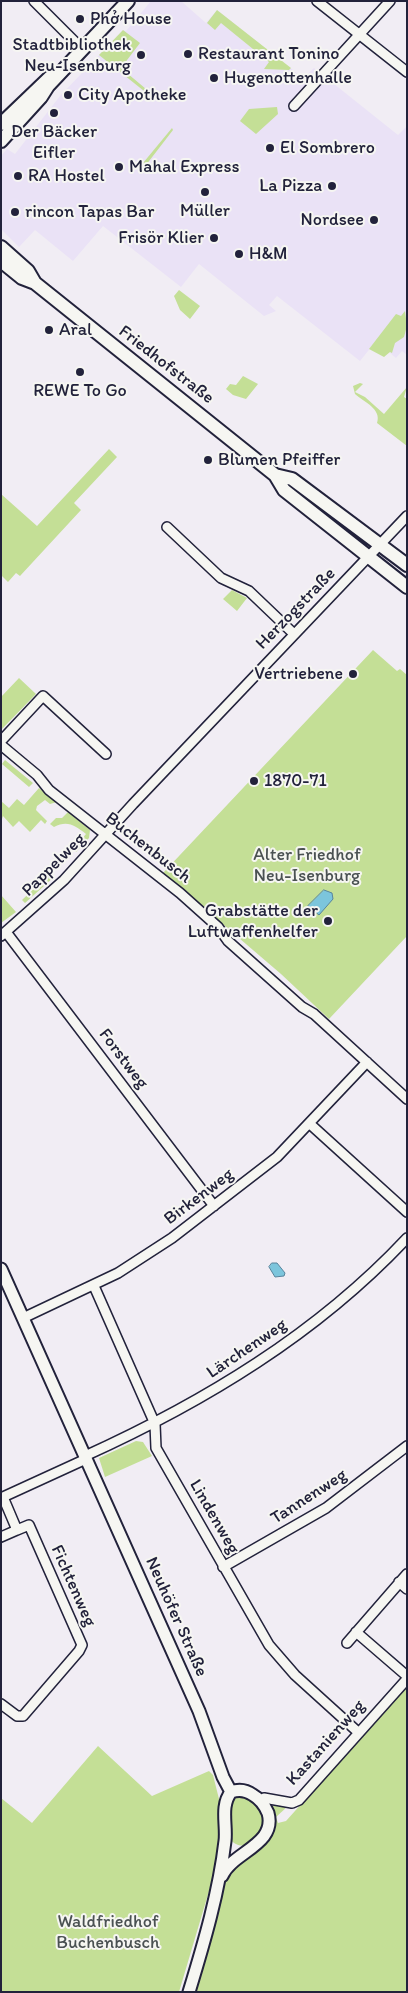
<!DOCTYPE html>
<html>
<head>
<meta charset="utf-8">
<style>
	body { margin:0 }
	#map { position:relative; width:408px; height:1993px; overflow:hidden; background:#f1edf4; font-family:Itim,sans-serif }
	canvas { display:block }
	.frame { position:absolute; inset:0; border:2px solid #22223b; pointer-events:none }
</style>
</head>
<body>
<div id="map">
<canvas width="408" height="1993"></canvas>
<div class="frame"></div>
</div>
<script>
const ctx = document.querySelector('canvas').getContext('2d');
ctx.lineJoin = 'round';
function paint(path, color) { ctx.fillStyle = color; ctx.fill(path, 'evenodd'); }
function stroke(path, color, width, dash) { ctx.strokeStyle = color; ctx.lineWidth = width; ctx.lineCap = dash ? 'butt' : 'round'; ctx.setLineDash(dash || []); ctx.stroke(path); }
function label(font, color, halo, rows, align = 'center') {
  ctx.font = font + ' Itim,sans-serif'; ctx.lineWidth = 4; ctx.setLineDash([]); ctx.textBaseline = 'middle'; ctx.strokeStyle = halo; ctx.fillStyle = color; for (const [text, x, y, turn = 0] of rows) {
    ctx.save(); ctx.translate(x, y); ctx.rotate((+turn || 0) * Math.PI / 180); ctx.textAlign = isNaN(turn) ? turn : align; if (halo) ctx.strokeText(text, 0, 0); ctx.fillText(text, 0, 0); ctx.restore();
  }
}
const built = new Path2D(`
	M151 1H181L206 23 217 10 303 78 314 68 398 135 407 126V355L402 351 396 358 376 341 360 361 277 296 269 305 276 311 264 316 199 264 181 287 103 226 73 261 35 230 19 247 1 229V156L7 149 15 154 60 96 123 30 126 31Z`);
const green = new Path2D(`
	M217 10 291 68 289 70 264 69 269 62 221 23 215 30 207 23Z
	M123 30 140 43 121 68 146 89 144 91 99 55Z
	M277 107 278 114 256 134 240 121 249 109Z
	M172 128 173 130 146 165 143 163Z
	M179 290 200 306 190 319 180 310 174 296Z
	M405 311 407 326 404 337 395 343 392 353 390 352 384 357 369 349 396 314 401 316Z
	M243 376 258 384 246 399 233 395 226 389 230 384 236 385Z
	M360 383 363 384 355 392 365 397 384 414 407 387 404 397 407 399V446L377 423C382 409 364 402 355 394L353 386Z
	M109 449 117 457 74 503 81 510 20 576 16 573 8 582 1 575V494L37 526Z
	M232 590 247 598 237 611 223 599Z
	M373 650 397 671 400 669 407 675V936L329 1019 281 974 163 873Z
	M19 678 36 694 1 730V697Z
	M5 760 33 783 29 787 2 764Z
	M39 788 57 802 50 804 45 800 37 806 36 810 47 821 45 824 41 820 30 832 19 821 13 827 3 816 1 822V801L9 808 17 799 24 805Z
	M68 812 90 830 89 838 76 852 73 849 86 834C75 825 67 820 54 827L50 824 56 818H62Z
	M50 873 54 877 25 903 22 900Z
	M1 895 16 912 1 923Z
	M136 1441 143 1442 152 1456 105 1477 99 1458Z
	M407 1686V1992H193L225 1876 252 1853 273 1806 277 1804 287 1807 276 1817 278 1823 286 1821Z
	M98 1746 152 1796 209 1771 213 1775 222 1811 220 1854 179 1992H1V1798L32 1823Z
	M238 1795 251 1799 263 1813C263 1817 264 1822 263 1826 260 1843 241 1853 230 1839V1806Z`);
const water = new Path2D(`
	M324 890 332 893 333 899 319 915 308 906Z
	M272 1263H277L285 1273 284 1276 275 1277 269 1267Z`);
const minor = new Path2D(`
	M34 1 82 49
	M317 1 407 72
	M294 106 390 1
	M167 527 221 578 249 591 294 634
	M1 741 43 696 106 754
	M1 745 37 775 49 790 180 893 218 927 228 941 302 1007 314 1014 407 1099
	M6 932 214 1206
	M1 936 64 880 133 804 407 516
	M310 1124 407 1212
	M94 1286 155 1424 156 1448 269 1645 295 1675 359 1733
	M23 1318 118 1273 172 1238 277 1157 367 1062
	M85 1456C204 1402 317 1334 407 1238
	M1 1537 17 1530 3 1497 86 1459
	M223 1567 326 1508 407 1446
	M399 1582 407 1589
	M356 1632 407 1676
	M347 1643 407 1574
	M1 1704 17 1716H23L79 1651 82 1645 29 1525 17 1530
	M260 1801 264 1798 292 1803 299 1800 407 1679`);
const tertiary = new Path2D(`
	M1 1269 199 1711 223 1777 231 1792
	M222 1876C232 1852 277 1845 268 1813 265 1806 260 1799 253 1795 246 1790 239 1789 231 1792
	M189 1992C204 1943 219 1892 225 1841 227 1825 220 1806 231 1792`);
const secondary = new Path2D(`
	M1 124 50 77
	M1 141 41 97 48 86 128 1
	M1 247 28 271 35 283 275 475 284 490 407 587
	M1 261 22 278 35 283
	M275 475 292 479 407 565`);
const markers = [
	[80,19,5,"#22223b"],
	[188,54,5,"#22223b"],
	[141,55,5,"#22223b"],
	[214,78,5,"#22223b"],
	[68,95,5,"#22223b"],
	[54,113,5,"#22223b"],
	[270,148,5,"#22223b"],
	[119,167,5,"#22223b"],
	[18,176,5,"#22223b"],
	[332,186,5,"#22223b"],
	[205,192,5,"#22223b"],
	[15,212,5,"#22223b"],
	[374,220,5,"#22223b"],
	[214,238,5,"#22223b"],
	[239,254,5,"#22223b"],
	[49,330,5,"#22223b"],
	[80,372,5,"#22223b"],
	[208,460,5,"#22223b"],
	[353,674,5,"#22223b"],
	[254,781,5,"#22223b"],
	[328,921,5,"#22223b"]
];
const poiNames = [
	["Phở House",90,19],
	["Stadtbibliothek",131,45,"right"],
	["Neu-Isenburg",131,66,"right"],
	["Restaurant Tonino",198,54],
	["Hugenottenhalle",224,78],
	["City Apotheke",78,95],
	["Der Bäcker",54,132,"center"],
	["Eifler",54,153,"center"],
	["El Sombrero",280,148],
	["Mahal Express",129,167],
	["RA Hostel",28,176],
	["La Pizza",322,186,"right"],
	["Müller",205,211,"center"],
	["rincon Tapas Bar",25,212],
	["Nordsee",364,220,"right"],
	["Frisör Klier",204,238,"right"],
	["H&M",249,254],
	["Aral",59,330],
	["REWE To Go",80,391,"center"],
	["Blumen Pfeiffer",218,460],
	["Vertriebene",343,674,"right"],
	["1870-71",264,781],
	["Grabstätte der",318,911,"right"],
	["Luftwaffenhelfer",318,932,"right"]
];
const streetNames = [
	["Friedhofstraße",166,365,38],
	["Herzogstraße",296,609,-46],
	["Buchenbusch",148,848,38],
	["Pappelweg",54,865,-45],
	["Forstweg",123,1059,53],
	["Birkenweg",199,1197,-37],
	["Lärchenweg",247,1349,-34],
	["Tannenweg",309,1497,-33],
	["Lindenweg",214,1517,60],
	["Fichtenweg",73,1586,66],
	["Neuhöfer Straße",176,1617,66],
	["Kastanienweg",326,1743,-48]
];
const parkNames = [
	["Alter Friedhof",307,855],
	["Neu-Isenburg",307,876],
	["Waldfriedhof",108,1922],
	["Buchenbusch",108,1943]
];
paint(built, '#eae2f6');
paint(green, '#c4df96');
paint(water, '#7cc5dc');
stroke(water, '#58849c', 1);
stroke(minor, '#22223b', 12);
stroke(tertiary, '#22223b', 15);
stroke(secondary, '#22223b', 16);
stroke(minor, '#f6f6f2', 9);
stroke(tertiary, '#f6f6f2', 11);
stroke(secondary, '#f6f6f2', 12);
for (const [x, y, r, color] of markers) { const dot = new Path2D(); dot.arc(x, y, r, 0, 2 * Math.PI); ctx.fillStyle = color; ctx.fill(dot); stroke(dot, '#f6f6f2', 2); }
label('18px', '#22223b', '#f6f6f2', poiNames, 'left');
label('18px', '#22223b', '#f6f6f2', streetNames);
label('18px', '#4a5152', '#f6f6f2', parkNames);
</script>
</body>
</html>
